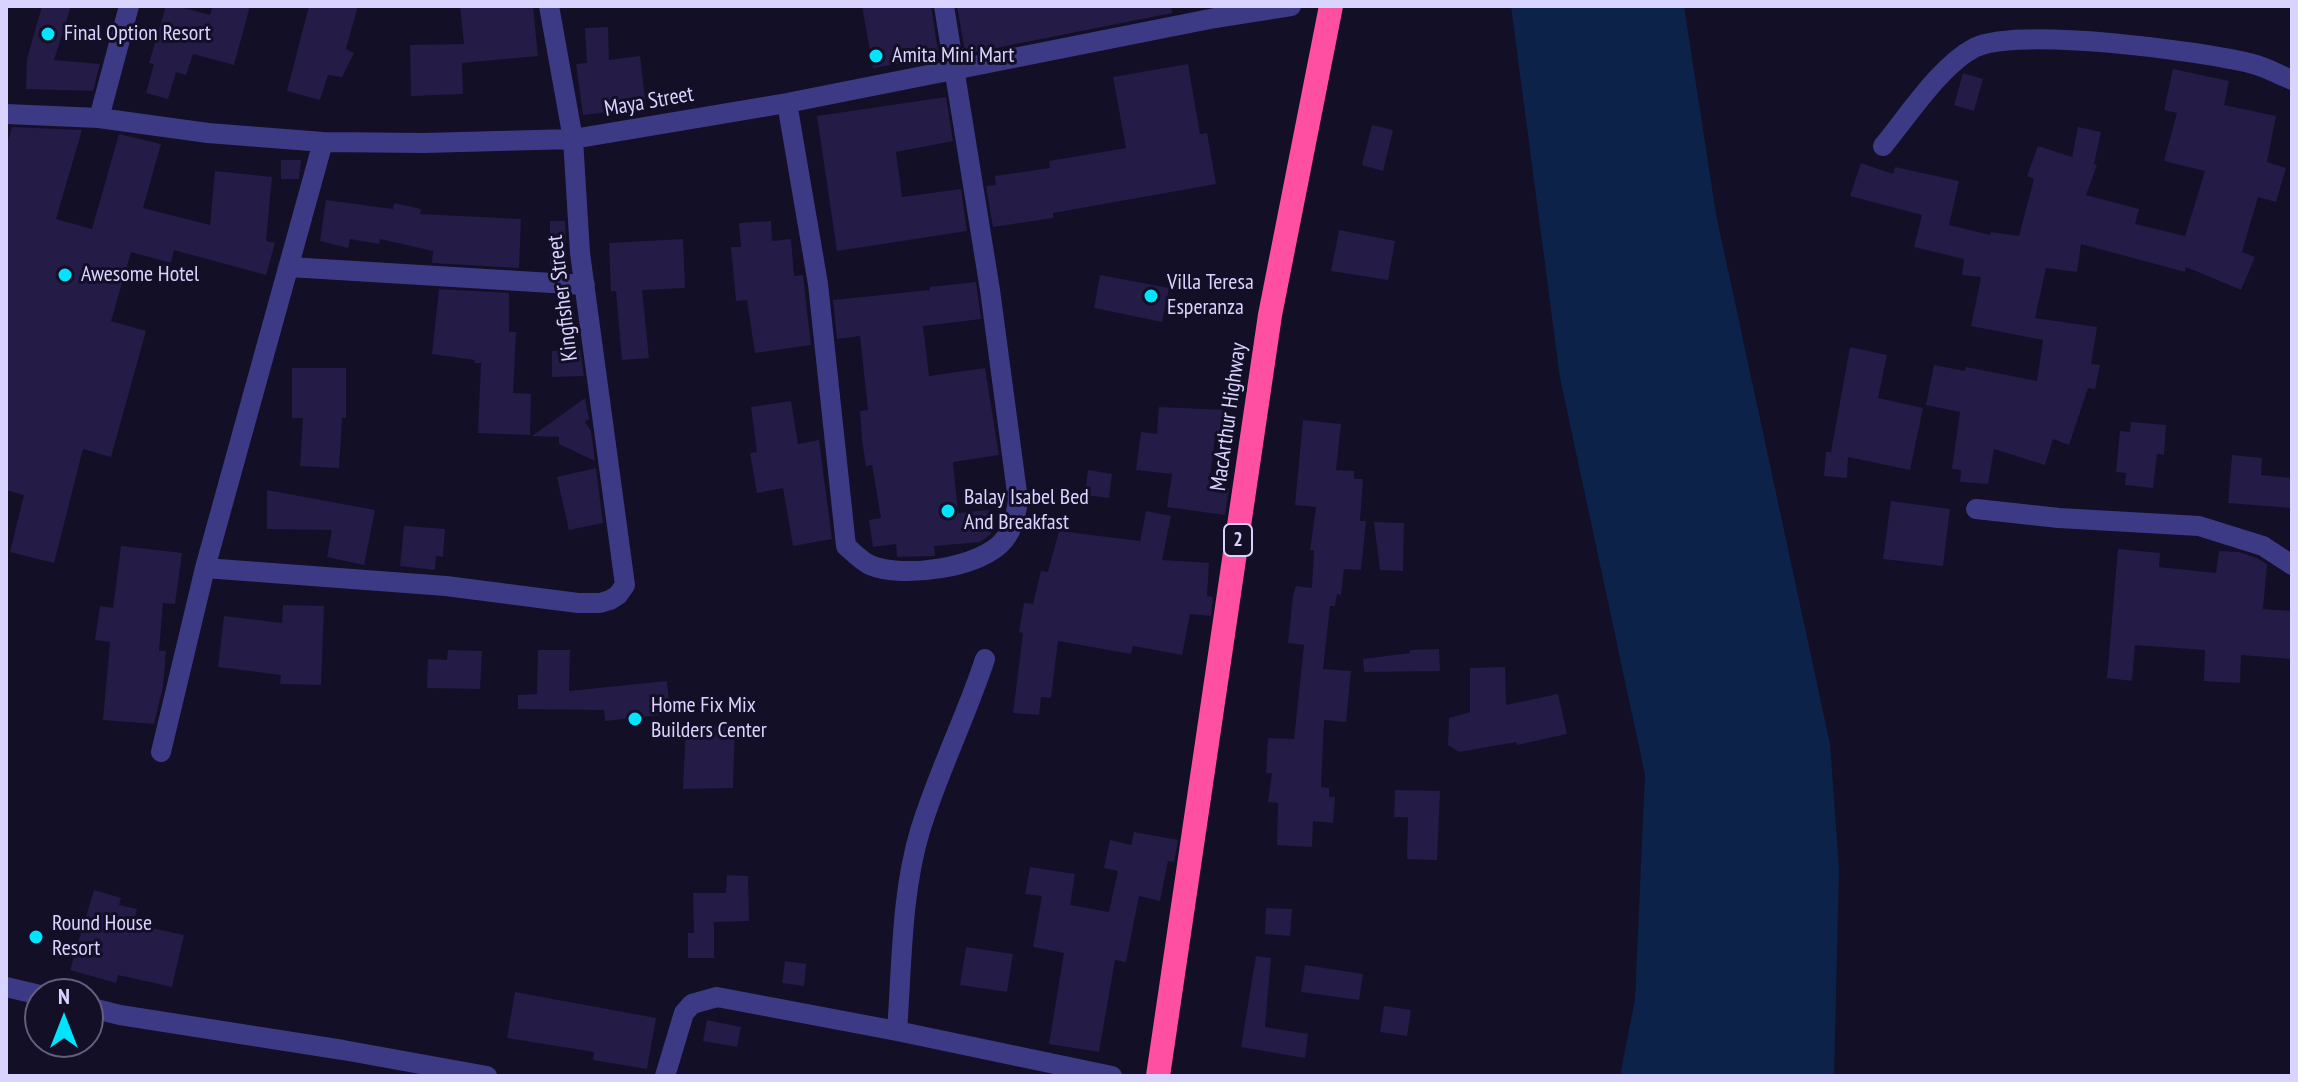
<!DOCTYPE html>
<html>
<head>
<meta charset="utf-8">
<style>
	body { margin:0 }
	#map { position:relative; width:2298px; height:1082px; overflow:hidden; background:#130f26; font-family:"PT Sans Narrow",sans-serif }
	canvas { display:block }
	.frame { position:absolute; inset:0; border:8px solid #d9d4ff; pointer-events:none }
	.north { position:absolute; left:24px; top:978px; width:80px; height:80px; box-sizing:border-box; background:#130f26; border:2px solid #625e7d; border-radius:50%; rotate:0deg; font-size:22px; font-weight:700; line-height:32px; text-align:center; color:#d9d4ff }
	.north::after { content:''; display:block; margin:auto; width:28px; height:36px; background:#00e5ff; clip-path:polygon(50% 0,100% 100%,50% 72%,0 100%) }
</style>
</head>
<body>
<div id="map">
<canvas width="2298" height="1082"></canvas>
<div class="frame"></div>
<div class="north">N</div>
</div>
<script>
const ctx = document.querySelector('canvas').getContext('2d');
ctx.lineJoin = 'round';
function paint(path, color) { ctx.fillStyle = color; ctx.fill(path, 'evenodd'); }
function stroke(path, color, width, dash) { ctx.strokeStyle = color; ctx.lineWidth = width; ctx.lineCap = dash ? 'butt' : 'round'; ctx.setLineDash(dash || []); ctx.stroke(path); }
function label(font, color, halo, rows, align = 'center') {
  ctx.font = font + ' "PT Sans Narrow",sans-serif'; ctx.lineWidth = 6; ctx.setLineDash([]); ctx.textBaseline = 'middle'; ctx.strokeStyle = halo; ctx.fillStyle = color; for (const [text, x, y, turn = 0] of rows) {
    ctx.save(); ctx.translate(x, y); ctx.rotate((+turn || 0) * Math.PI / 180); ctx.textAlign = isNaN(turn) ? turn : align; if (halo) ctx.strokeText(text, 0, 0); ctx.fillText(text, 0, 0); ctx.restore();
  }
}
const water = new Path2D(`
	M1511 6H1684L1716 214 1830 744 1839 869 1834 1076H1620L1635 999 1645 775 1560 378Z`);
const building = new Path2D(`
	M42 6H71L54 60 100 64 93 91 26 89 27 59Z
	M166 6H177L210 15 213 6H250L234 65 193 54 186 75 176 72 168 99 146 93 154 64 149 63Z
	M309 6H358L346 49 354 53 342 77 328 75 320 100 287 91Z
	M460 6H533L538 56 462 63 463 94 411 96 410 45 464 44Z
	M862 6H931L939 57 873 68Z
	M957 6H1171L1172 13 971 53V51L965 52Z
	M608 27 609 60 640 56 646 107 583 115 576 64 587 63 585 28Z
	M1188 64 1200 134 1207 133 1216 184 1053 213V218L993 227 986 186 996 185 995 176 1050 168 1049 161 1126 148 1113 77Z
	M2173 69 2229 81 2224 105 2276 116 2267 162 2286 168 2276 202 2258 197 2242 252 2255 257 2241 290 2186 267 2185 272 2081 244 2077 272 2046 268 2035 318 2097 327 2091 364 2100 365 2095 389 2088 388 2069 445 2053 439 2045 465 1994 449 1988 484 1960 482 1961 470 1952 469 1960 412 1926 405 1934 365 1965 371 1966 367 2037 381 2043 340 1971 326 1981 277 1962 275 1964 259 1914 247 1922 215 1850 196 1861 163 1893 174 1895 167 1959 181 1949 225 1990 235 1991 232 2019 236 2034 179 2027 176 2038 146 2072 157 2078 127 2101 132 2094 164 2097 165 2086 195 2139 209 2135 224 2185 236 2205 171 2164 161 2177 113 2164 110Z
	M1963 73 1983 79 1974 111 1954 105Z
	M946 97 953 141 896 152 902 197 961 189 967 231 837 251 817 116Z
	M1372 125 1393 130 1383 171 1362 165Z
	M12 127 82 130 56 219 92 229 119 134 161 144 143 208 210 225 215 171 272 177 266 241 275 243 266 275 174 250 171 263 131 252 111 321 146 331 111 457 83 449 54 563 10 552 24 495 6 490V147Z
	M281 160H301L299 179H281Z
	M326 200 393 209 394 203 421 209 420 214 521 219 519 268 432 263 433 251 380 239 379 244 350 239 348 248 320 241Z
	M550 221H565L567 271 550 270Z
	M771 221 772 241 791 239 794 276 803 275 811 345 755 353 747 300 736 301 731 247H741L739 223Z
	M1339 230 1395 241 1388 280 1331 271Z
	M683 239 685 288 642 290 649 358 622 360 616 291H611L609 243Z
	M1100 275 1169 288 1162 322 1094 308Z
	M976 282 981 319 923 326 929 376 985 368 999 455 953 462 958 513 989 510 991 534 980 542 934 546 935 556 897 557 896 544 873 547 869 520 881 518 872 465 866 466 862 440 860 411 868 410 860 336 837 339 833 300 930 290V287Z
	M439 289 509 293V332H516L513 393 531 394 530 435 478 433 481 363H474L475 360 432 354Z
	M1850 347 1887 355 1878 398 1923 408 1910 470 1848 457 1847 478 1824 476 1826 452H1831Z
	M580 350 584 376 552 377V351Z
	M292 368H346V418H342L339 468 300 466 303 418H292Z
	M585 398 589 419 585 422 591 431 595 461 559 444V437L532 436Z
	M791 401 798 444 819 440 832 539 793 546 783 488 757 493 750 453 757 452 751 407Z
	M1159 407 1225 410 1222 438H1215L1209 485 1229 488 1225 515 1167 507 1172 474 1136 470 1141 432 1157 434Z
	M1303 420 1341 424 1336 470 1354 471V479H1363L1360 521H1366L1361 570 1344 569 1341 595 1337 594 1335 606H1330L1323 669 1351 671 1346 722 1324 720 1321 787 1329 788V797H1335L1333 823 1313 821 1312 847 1277 845 1278 803 1268 802 1272 773H1266L1268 738 1294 739 1304 645 1288 643 1293 596 1296 586 1312 588 1314 550H1310L1316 507 1295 505Z
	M2131 422 2166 425 2164 455 2157 454 2153 488 2125 485 2126 473 2116 472 2120 431 2130 432Z
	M2232 455 2262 458 2261 475 2292 478V508L2228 503Z
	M596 468 603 523 569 530 557 477Z
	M1088 470 1112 474 1109 498 1085 495Z
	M267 490 375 510 364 565 327 557 332 530 267 529Z
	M1891 501 1950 509 1943 566 1883 559Z
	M1146 511 1171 516 1162 560 1209 563 1207 596 1213 597 1211 616 1190 614 1182 655 1133 646 1131 654 1058 641 1051 698 1041 697 1039 715 1013 713 1023 633 1019 632 1024 603 1033 604 1041 571 1048 572 1059 531 1140 541Z
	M1374 522 1404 523 1403 571 1380 570Z
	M404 526 445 529 443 557 436 556 435 570 400 566Z
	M121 546 182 553 175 604 163 603 159 651H166L163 687 154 724 103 720 110 642 95 640 100 606 113 608Z
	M2118 549 2160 553 2159 567 2216 573 2219 551 2239 552 2257 558 2267 564 2263 609 2292 611V659L2241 655 2240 683 2204 681 2205 650 2135 645 2132 681 2107 678Z
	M283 605 324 606 321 685 280 684 281 675 218 667 224 616 282 623Z
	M1439 649 1440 671 1364 672 1363 659 1410 653V650Z
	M448 650 482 651 480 689 427 688 428 659 447 660Z
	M538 650H570L569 691 667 681 670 714 605 721 604 710 518 709V695L537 694Z
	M1505 667 1506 705 1558 694 1567 734 1517 745 1516 742 1459 752 1448 745 1449 718 1470 712V668Z
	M686 725 735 726 733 788 683 789Z
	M1395 790 1440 791 1437 860 1407 859 1408 817H1394Z
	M1134 832 1178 840 1174 862 1168 861 1160 901 1139 896 1126 962 1115 960 1099 1052 1049 1044 1064 953 1033 947 1042 896 1025 894 1030 867 1075 874 1070 905 1109 912 1118 871 1104 868 1110 840 1131 845Z
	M727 875 748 876 749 921 714 922V958H688V933H694L693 893H726Z
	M94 890 121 898 119 905 137 909 133 924 184 935 172 987 118 975 116 983 70 970Z
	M1266 908 1292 909 1290 936 1265 934Z
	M966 947 1013 954 1007 992 960 985Z
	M1256 956 1271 958 1265 1027 1308 1034 1305 1058 1241 1047Z
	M785 961 806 964 804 986 782 983Z
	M1305 965 1363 974 1359 1000 1301 992Z
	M515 992 656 1018 647 1069 593 1060 594 1052 507 1038Z
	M1384 1006 1411 1010 1407 1036 1380 1032Z
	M707 1020 741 1027 737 1047 703 1041Z`);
const minor = new Path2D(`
	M787 103 818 284 846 546C854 553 861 561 870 565 902 579 982 568 1004 540 1014 528 1016 514 1018 500L990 290 944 6
	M6 114 99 118 208 133 323 142 424 143 573 139 787 103 1215 18 1291 6
	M99 118 129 6
	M1883 146C1908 116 1940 66 1974 48 2015 26 2203 51 2253 64 2266 67 2279 75 2292 80
	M289 267 585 285
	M1976 509 2059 518 2199 526 2263 546 2292 565
	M205 568 446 586 578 603H600L610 600 618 595 625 585 580 253 573 139 549 6
	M161 752 205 568 323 142
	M6 987 40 995
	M88 1007 120 1015 343 1050 487 1076
	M897 1031C902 965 901 894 920 831 938 772 966 717 985 659
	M665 1076 684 1013 692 1004 717 997 897 1031 1112 1076`);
const highway = new Path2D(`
	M1158 1076 1270 315 1331 6`);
const markers = [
	[48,34,8,"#00e5ff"],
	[876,56,8,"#00e5ff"],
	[65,275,8,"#00e5ff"],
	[1151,296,8,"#00e5ff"],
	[948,511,8,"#00e5ff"],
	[635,719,8,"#00e5ff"],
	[36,937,8,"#00e5ff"]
];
const shields = [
	[1238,540,28]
];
const shieldNames = [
	["2",1238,540]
];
const poiNames = [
	["Final Option Resort",64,34],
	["Amita Mini Mart",892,56],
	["Awesome Hotel",81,275],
	["Villa Teresa",1167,283],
	["Esperanza",1167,308],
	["Balay Isabel Bed",964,498],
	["And Breakfast",964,523],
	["Home Fix Mix",651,706],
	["Builders Center",651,731],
	["Round House",52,924],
	["Resort",52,949]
];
const streetNames = [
	["Maya Street",649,102,-10],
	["Kingfisher Street",563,298,-97],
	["MacArthur Highway",1229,417,-82]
];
paint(water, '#0c2248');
paint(building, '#241b47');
stroke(minor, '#3d3a85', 20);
stroke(highway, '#ff4fa3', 24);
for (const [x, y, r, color] of markers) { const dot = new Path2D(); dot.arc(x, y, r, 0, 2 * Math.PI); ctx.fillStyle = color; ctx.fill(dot); stroke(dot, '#130f26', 3); }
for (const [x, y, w] of shields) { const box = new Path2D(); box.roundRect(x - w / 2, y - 16, w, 32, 6); ctx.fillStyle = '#130f26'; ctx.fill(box); stroke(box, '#d9d4ff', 2); }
label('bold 20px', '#d9d4ff', null, shieldNames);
label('22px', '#d9d4ff', '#130f26', poiNames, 'left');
label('22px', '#d9d4ff', '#130f26', streetNames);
</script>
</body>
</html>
